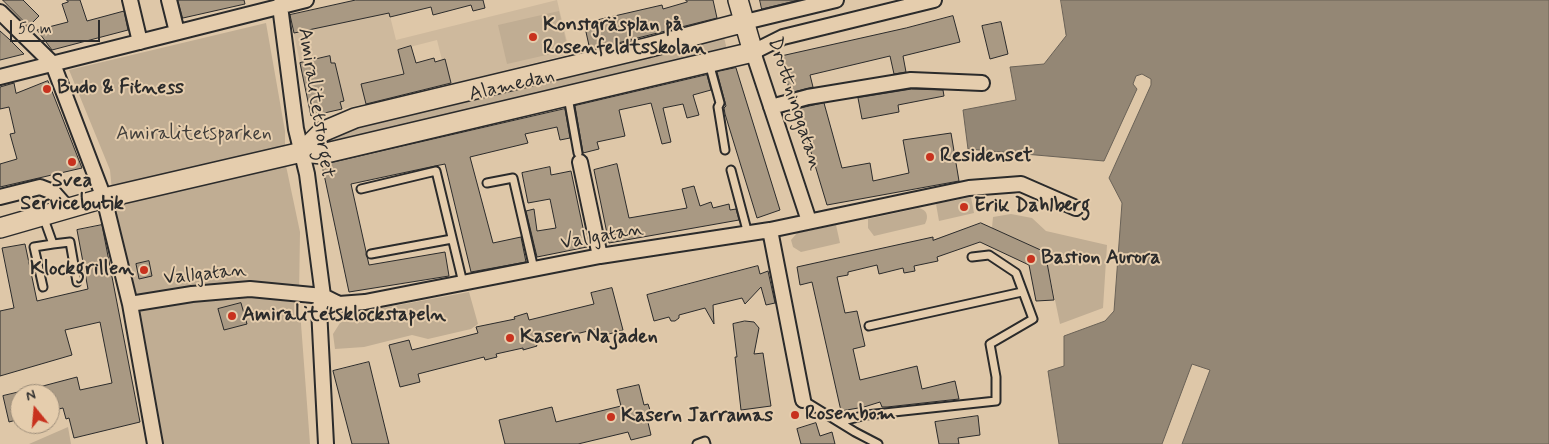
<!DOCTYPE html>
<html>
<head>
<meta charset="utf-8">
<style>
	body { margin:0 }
	#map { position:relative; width:1549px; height:444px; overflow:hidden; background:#dec7a8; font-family:Mynerve,sans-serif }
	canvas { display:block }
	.north { position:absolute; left:10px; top:384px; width:50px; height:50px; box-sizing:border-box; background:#e5cdad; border:1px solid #9b8c79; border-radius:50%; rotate:343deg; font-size:14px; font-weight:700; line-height:20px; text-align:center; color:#2b2b2b }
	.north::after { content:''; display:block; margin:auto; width:18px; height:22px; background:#c8321e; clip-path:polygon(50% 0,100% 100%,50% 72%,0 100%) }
	.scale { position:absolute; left:10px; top:20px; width:90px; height:22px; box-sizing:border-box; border:2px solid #2b2b2b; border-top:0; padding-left:6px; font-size:15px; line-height:18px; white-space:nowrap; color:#2b2b2b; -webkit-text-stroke:4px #e5cdad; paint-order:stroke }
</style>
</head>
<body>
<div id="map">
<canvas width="1549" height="444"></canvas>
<div class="north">N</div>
<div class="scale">50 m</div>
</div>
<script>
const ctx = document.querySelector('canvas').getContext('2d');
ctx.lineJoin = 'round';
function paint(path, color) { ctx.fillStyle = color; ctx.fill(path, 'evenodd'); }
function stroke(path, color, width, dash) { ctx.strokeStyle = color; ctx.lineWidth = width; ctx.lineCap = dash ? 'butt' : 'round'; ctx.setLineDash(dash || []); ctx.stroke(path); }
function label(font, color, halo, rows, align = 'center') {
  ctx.font = font + ' Mynerve,sans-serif'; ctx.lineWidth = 4; ctx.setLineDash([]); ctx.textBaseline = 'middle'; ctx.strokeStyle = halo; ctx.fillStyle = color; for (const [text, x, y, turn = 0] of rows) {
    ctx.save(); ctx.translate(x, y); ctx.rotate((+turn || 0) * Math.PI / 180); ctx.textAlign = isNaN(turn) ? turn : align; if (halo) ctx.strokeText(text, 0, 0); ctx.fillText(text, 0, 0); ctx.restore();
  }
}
const built = new Path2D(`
	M356 0H386L396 40 557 0 570 54 451 84 445 60H442L437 40 398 50 408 94 311 116 290 15Z`);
const green = new Path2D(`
	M559 11 568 50 507 64 498 25Z
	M266 23 285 131V161L300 232 299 297 310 444H162L138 311 113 202 110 170 69 70Z
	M723 33 728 54 328 146 325 135Z
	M971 197 974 213 939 221 936 204Z
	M919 208C927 210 929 216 925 224L874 236 868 228V219Z
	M1011 214 1032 218 1046 231 1107 245 1103 308 1060 324 1045 252 992 228 993 217Z
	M836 225 840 243 801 252 793 247 791 240 797 233Z
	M469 292 478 324 471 329 428 339 412 335 364 347 335 349 333 334 345 315Z
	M68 427 71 444H29Z`);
const water = new Path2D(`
	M1061 0H1549V444H1182L1210 370 1192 364 1162 444H1059L1048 371 1064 366V336L1105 321 1114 311 1122 203 1109 178 1151 85V79L1142 74 1136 76 1133 84 1137 89 1104 161 968 149 963 110 1016 100 1010 67 1044 64 1066 36Z`);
const building = new Path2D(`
	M3 0H23L39 16 29 26Z
	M67 0H80L87 21 124 11 128 30 52 50 37 30 68 22 62 4 68 2Z
	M178 0H244L245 4 183 18Z
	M356 0H483L485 8 473 11 471 5 433 15 431 7 390 17 389 13 294 33 290 15Z
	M686 0H713L717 18 590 50 584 23 662 5 663 9 687 2Z
	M760 0H799L762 9Z
	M953 16 960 42 903 56 906 72 894 74 890 56 810 75 813 87 790 93 781 56 906 28Z
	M1001 22 1008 54 990 59 982 26Z
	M0 31 9 39 24 54 0 60Z
	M411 46 416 63 434 58 435 62 445 59 451 83 366 104 361 84 404 74 398 50Z
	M330 56 331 63H335L344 101 340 102 342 109 311 116 300 63Z
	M736 68 780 210 757 218 725 114 724 108 726 106 717 72Z
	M707 75 711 90 693 95 699 115 687 118 683 104 663 108 671 142 662 144 651 103 619 110 625 136 597 142 599 149 583 153 575 106Z
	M48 81 82 168 0 187V164L17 159 10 134 15 133 9 107 0 109V87L14 83 16 93Z
	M912 89 943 90 944 96 898 105 899 112 862 119 858 98Z
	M824 103 842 168 870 163 873 181 909 173 903 140 951 133 959 181 827 205 798 109Z
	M565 109 570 138 560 140 557 127 525 134 528 143 470 157 493 243 521 237 526 262 471 272 445 164 435 166 351 184 369 265 445 252 449 276 349 292 322 165Z
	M617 164 629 218 687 208 682 189 694 186 700 206 711 202 713 208 729 204 730 210 736 209 739 220 609 243 594 170Z
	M550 167 551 175 571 171 587 247 537 257 526 211 534 209 537 231 556 228 550 199 528 203 522 173Z
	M981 223 1045 252 1054 300 1036 301 1029 265 980 242 937 257 938 261 914 266 915 271 904 273 903 268 879 274 877 265 848 272V275L837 277 845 313 857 311 865 346 853 349 860 380 917 366 922 389 955 381 959 399 887 407H882L880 402 864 407 841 411 812 282 800 285 797 267 933 237V240Z
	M102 225 140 422 74 438 69 418 66 419 63 408 50 411V394H24V391L77 377 80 390 112 383 100 322 65 330 72 355 0 376V311L14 308 2 248 25 244 37 301 88 289 77 230Z
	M149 261 152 276 139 279 136 264Z
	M758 266 760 274 768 271 775 303 766 305 761 287 745 304 742 298 713 305 714 324 705 308 679 315V318L675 321H671L669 317 654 321 647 295Z
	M612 288 623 330 602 336 600 328 536 344 537 346 523 350V348L496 354 497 357 485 360 484 357 418 374 420 382 400 387 389 345 409 340 412 350 478 333 476 327 515 319 514 317 527 313 529 320 594 304 591 293Z
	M241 303 247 324 224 330 218 309Z
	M745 321 754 322 759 328 754 354 763 353 771 406 741 410 735 357H737L733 324Z
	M369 362 389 444H352L333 371Z
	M639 385 644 405 648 404 651 413 646 414 651 435 631 440 628 432 578 444H505L499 420 552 407 556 422 621 406 617 390Z
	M20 392V419L9 422 3 396Z
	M978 416 980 435 958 438 959 444H939L935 422Z
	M816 423 820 436 832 432 835 444H801L797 429Z`);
const lane = new Path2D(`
	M709 63 720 103 718 107 725 150
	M568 97 578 153
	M731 170 748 234
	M487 183 513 178 534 269
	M361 189 436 171 463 283
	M43 216 53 244 34 247 43 287
	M53 244 70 242 77 282
	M371 254 452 239
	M869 326 1022 292
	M803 400 855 432 878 444
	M839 422 866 415 996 401V377L990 344 1033 319 1016 273 989 255 972 257
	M697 444 705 441 706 444`);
const street = new Path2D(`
	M130 0 140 42
	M169 0 177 32
	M282 0 280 6 296 129 307 174 323 296 319 309 326 444
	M0 12 53 64 104 198 130 304 155 444
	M745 22 836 0
	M0 77 306 0
	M771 107 808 97 911 80 982 83
	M580 162 600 256
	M0 197 40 187 53 192 68 209
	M809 221 753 52 783 37 934 0
	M770 230 803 400
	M130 304 192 294 250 289 323 296 339 304 365 302 600 256 770 230 969 188 1021 184 1076 208`);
const secondary = new Path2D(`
	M302 152 322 132 355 118 646 48 745 22
	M0 228 104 198 302 152 322 154 753 52 738 0`);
const markers = [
	[533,37,5,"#c8321e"],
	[47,89,5,"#c8321e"],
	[930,157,5,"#c8321e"],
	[72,162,5,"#c8321e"],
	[964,207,5,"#c8321e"],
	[1031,259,5,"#c8321e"],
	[144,270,5,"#c8321e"],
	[232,316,5,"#c8321e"],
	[510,338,5,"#c8321e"],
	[795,415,5,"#c8321e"],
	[611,417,5,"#c8321e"]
];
const poiNames = [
	["Konstgräsplan på",543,26],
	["Rosenfeldtsskolan",543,49],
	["Budo & Fitness",57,89],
	["Residenset",940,157],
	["Svea",72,182,"center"],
	["Servicebutik",72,205,"center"],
	["Erik Dahlberg",974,207],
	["Bastion Aurora",1041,259],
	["Klockgrillen",134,270,"right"],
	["Amiralitetsklockstapeln",242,316],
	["Kasern Najaden",520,338],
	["Rosenbom",805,415],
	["Kasern Jarramas",621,417]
];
const streetNames = [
	["Alamedan",512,86,-13],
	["Amiralitetstorget",315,103,81],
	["Drottninggatan",794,104,72],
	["Vallgatan",602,237,-10],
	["Vallgatan",205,275,-6]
];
const parkNames = [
	["Amiralitetsparken",194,135]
];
paint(built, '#ceb99d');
paint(green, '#c0ad93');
paint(water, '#948775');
stroke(water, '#6a6257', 1);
paint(building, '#a99983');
stroke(building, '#2b2b2b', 1);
stroke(lane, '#2b2b2b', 11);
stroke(street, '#2b2b2b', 18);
stroke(secondary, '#2b2b2b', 22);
stroke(lane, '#e5cdad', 7);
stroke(street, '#e5cdad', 14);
stroke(secondary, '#e5cdad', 19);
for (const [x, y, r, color] of markers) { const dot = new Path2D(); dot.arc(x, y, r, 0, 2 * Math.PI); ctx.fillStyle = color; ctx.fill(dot); stroke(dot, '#e5cdad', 2); }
label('bold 20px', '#2b2b2b', '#e5cdad', poiNames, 'left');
label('20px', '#2b2b2b', '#e5cdad', streetNames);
label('20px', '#413e3b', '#e5cdad', parkNames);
</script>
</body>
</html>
